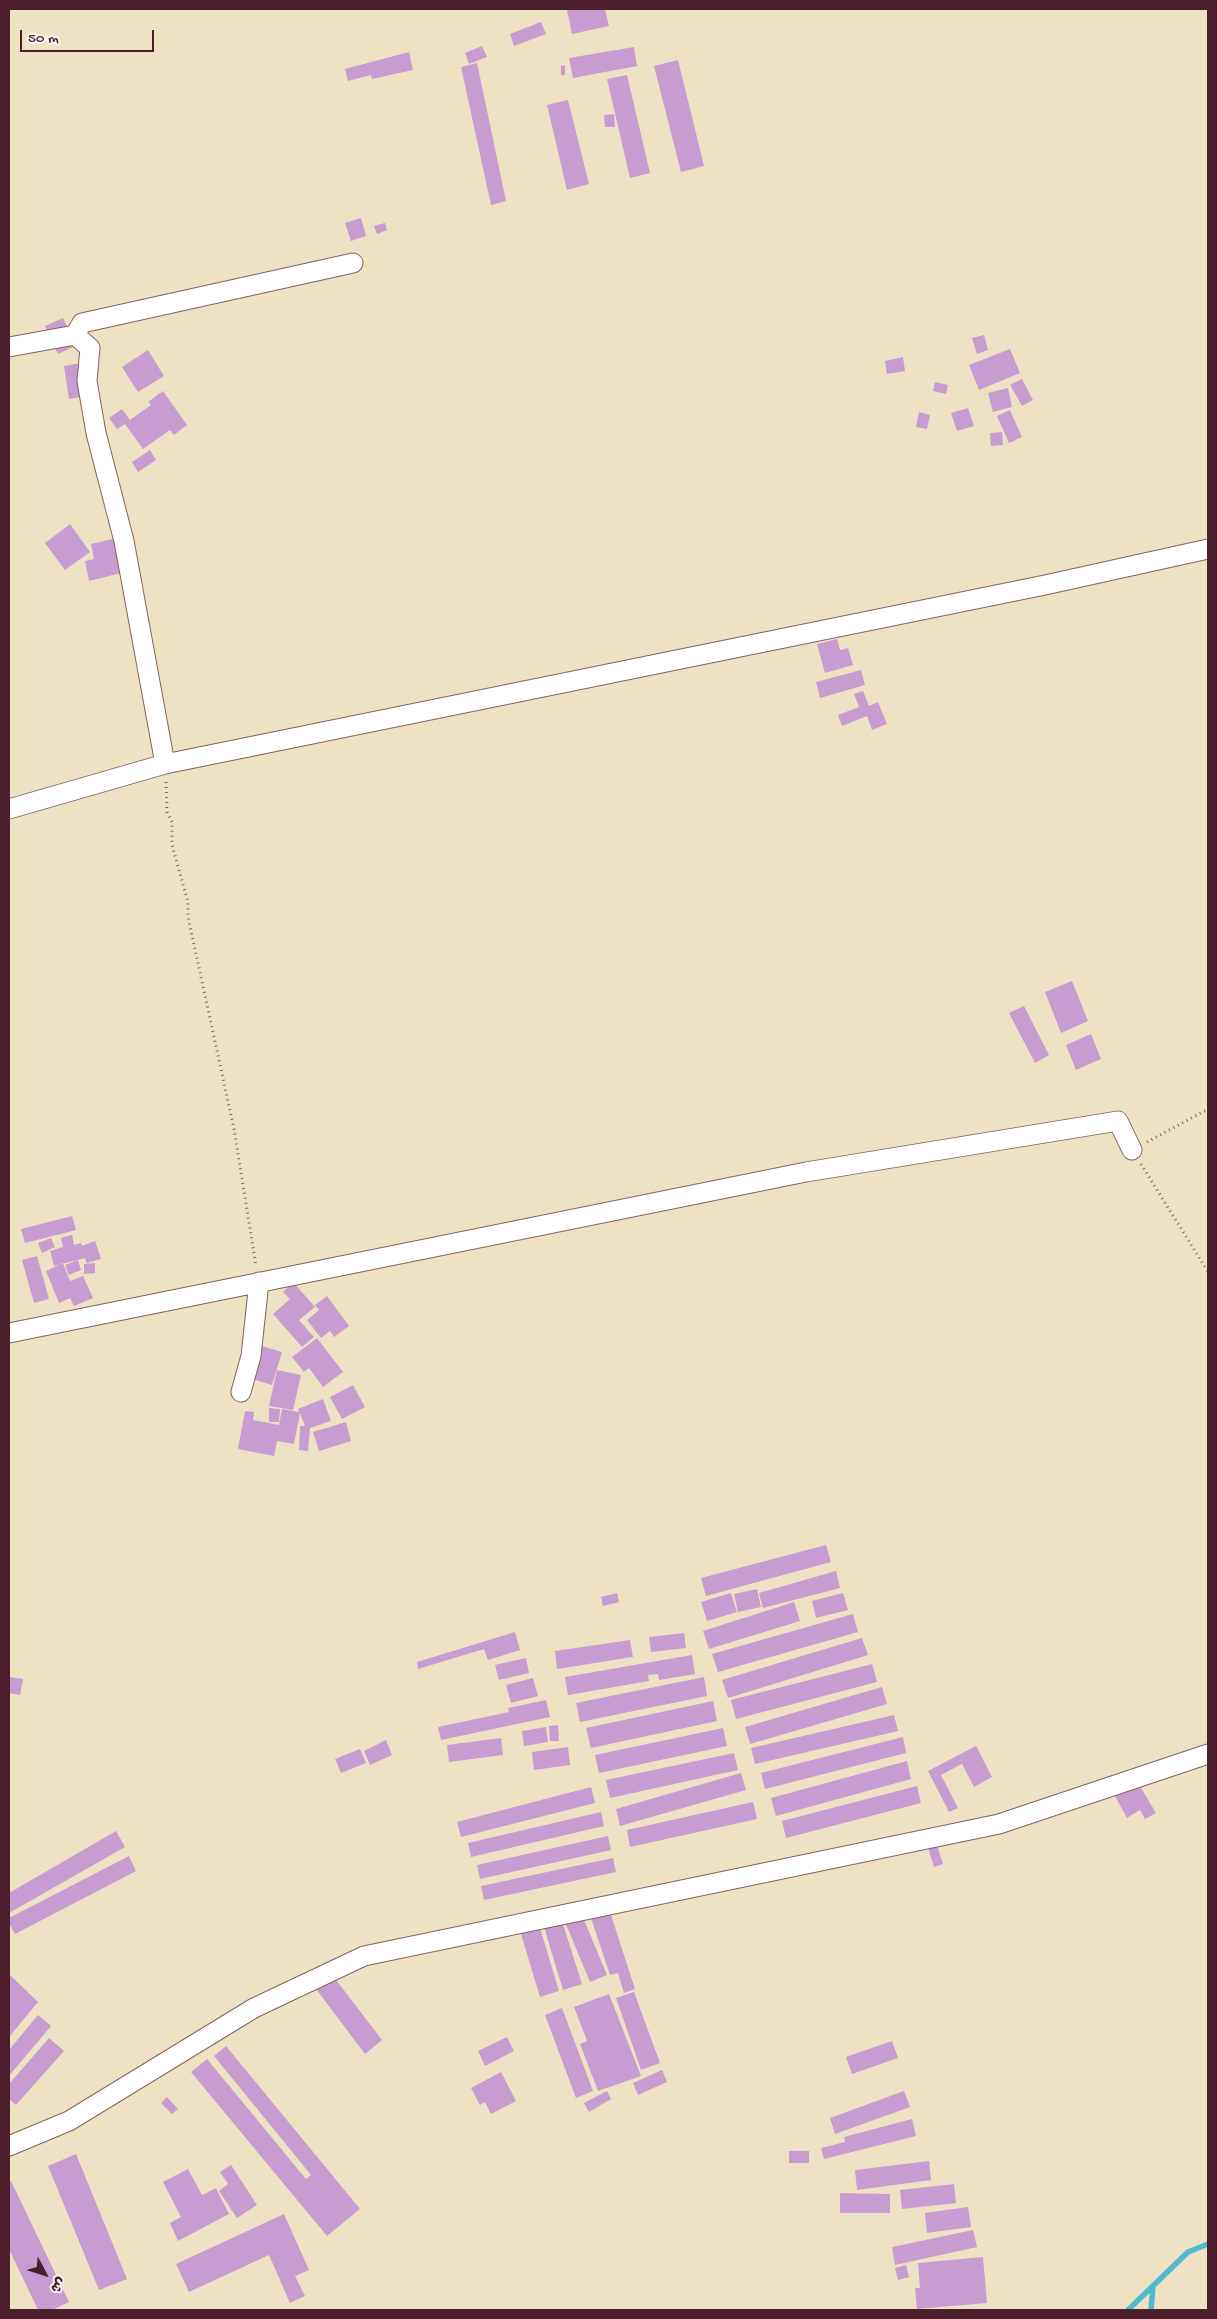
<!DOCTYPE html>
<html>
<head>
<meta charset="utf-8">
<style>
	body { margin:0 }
	#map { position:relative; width:1217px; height:2319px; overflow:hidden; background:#eee2c5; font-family:"Gochi Hand","Playpen Sans Arabic",sans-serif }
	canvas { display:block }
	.frame { position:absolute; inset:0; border:10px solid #4a1f2b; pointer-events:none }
	.north { position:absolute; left:20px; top:2249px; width:50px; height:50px; -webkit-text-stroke:4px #f6f6f2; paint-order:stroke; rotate:130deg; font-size:14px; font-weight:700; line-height:20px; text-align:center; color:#4a1f2b }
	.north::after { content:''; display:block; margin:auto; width:18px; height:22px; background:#4a1f2b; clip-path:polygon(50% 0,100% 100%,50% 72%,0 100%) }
	.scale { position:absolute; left:20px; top:30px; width:134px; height:22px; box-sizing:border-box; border:2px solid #4a1f2b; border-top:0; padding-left:6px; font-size:15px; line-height:18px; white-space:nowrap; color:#4a1f2b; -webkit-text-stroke:4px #f6f6f2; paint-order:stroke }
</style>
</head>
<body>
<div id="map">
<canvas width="1217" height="2319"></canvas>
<div class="frame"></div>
<div class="north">ش</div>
<div class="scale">50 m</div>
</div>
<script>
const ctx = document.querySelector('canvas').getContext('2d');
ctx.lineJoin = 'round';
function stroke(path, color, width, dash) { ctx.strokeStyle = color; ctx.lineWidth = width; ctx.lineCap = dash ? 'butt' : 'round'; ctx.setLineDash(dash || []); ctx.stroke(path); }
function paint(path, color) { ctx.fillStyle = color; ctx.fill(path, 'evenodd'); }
const stream = new Path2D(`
	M1128 2310 1188 2252 1208 2244
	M1151 2310 1153 2286`);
const building = new Path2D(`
	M573 9H605L609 26 572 34 567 10Z
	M541 22 546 34 514 46 510 34Z
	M482 46 487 57 469 64 465 53Z
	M634 47 637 66 573 78 569 58Z
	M409 52 413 70 372 79 371 75 348 81 345 69Z
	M678 60 704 166 681 172 654 66Z
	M477 63 506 201 491 205 461 67Z
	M565 65V75H561V66Z
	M627 75 650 173 630 178 607 79Z
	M568 100 589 184 567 190 547 105Z
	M614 114 615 127H605L604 115Z
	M361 218 366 236 351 241 345 223Z
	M385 223 387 230 377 234 374 226Z
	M63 318 68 328 84 342 58 354 45 326Z
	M984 335 988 350 977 354 972 338Z
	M1010 349 1020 373 979 390 969 365Z
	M148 350 164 376 138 392 122 367Z
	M903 357 905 371 887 374 885 361Z
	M81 363 86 396 69 399 64 366Z
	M1022 379 1033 400 1022 406 1010 385Z
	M935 382 948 385 946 394 933 391Z
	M1008 388 1012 407 993 412 988 393Z
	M163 391 187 425 174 435 170 430 143 449 125 424 117 429 109 418 122 409 130 420 151 405 148 402Z
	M968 408 974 426 957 431 951 413Z
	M1010 410 1022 437 1009 443 997 416Z
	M919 412 930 415 927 429 916 427Z
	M1002 432 1003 445 991 446 990 433Z
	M150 450 156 460 138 472 132 462Z
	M70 524 90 552 65 570 45 543Z
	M117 538 125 572 89 581 85 561 94 559 91 544Z
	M837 639 840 650 848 648 853 665 825 673 817 644Z
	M861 670 865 685 820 698 816 682Z
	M863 691 869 706 878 702 887 724 872 730 867 716 842 726 838 715 859 707 854 694Z
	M1072 981 1088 1021 1061 1033 1045 992Z
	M1024 1006 1049 1055 1035 1063 1009 1013Z
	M1091 1034 1101 1059 1076 1070 1066 1045Z
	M72 1216 76 1230 25 1243 21 1229Z
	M72 1235 74 1245 81 1243 82 1246 95 1241 101 1259 87 1263 85 1258 54 1266 50 1251 63 1247 61 1238Z
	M51 1238 55 1247 42 1253 38 1243Z
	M37 1256 49 1299 34 1303 22 1260Z
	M78 1260 81 1270 69 1275 65 1265Z
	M63 1263 70 1281 83 1276 93 1298 74 1306 70 1298 59 1303 46 1271Z
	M95 1263V1273L84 1274V1264Z
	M293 1282 315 1307 299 1320 314 1337 302 1347 273 1314 290 1299 283 1292Z
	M327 1296 349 1326 334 1337 330 1331 321 1338 307 1320 319 1310 315 1305Z
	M317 1338 343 1372 323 1387 309 1368 304 1372 292 1357Z
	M262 1346 282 1352 272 1385 252 1379Z
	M277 1370 301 1375 293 1410 269 1406Z
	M353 1385 365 1407 342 1419 330 1397Z
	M323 1399 331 1421 310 1428 308 1451 299 1450 300 1426H305L300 1413 294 1444 277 1441 274 1456 238 1449 245 1411 254 1412 253 1420 279 1425 282 1409 299 1412 298 1409Z
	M269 1408 280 1409 279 1422H269Z
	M346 1422 351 1441 319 1451 313 1432Z
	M826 1545 831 1562 706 1596 701 1578Z
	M836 1571 840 1588 763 1608 759 1593Z
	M757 1589 761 1607 738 1612 734 1594Z
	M617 1593 619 1602 603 1606 601 1597Z
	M731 1593 737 1612 707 1621 701 1602Z
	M843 1593 848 1610 816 1618 812 1601Z
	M794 1602 800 1621 709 1649 703 1631Z
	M853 1614 858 1632 718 1672 712 1654Z
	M515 1632 520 1650 488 1660 484 1649 418 1669 417 1662Z
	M684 1633 686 1648 651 1652 649 1637Z
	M862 1638 868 1655 728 1698 722 1680Z
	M630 1640 633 1657 557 1669 555 1651Z
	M692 1655 695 1674 659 1680 658 1674 648 1675 649 1681 568 1695 565 1677Z
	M526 1658 529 1673 499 1680 495 1665Z
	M872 1664 877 1682 736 1719 731 1700Z
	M10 1677 23 1679 20 1695 9 1693Z
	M704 1677 707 1696 580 1722 576 1703Z
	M533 1678 538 1696 511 1703 506 1685Z
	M882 1687 887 1704 750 1744 745 1727Z
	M546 1700 550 1717 441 1740 438 1727 509 1712 508 1708Z
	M713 1701 717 1721 591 1748 586 1728Z
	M894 1715 898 1731 755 1764 751 1748Z
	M558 1725 559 1741H550L549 1726Z
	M546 1727 548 1742 524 1746 522 1731Z
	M723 1728 727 1746 599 1773 595 1755Z
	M903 1737 906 1753 765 1789 761 1773Z
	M501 1738 503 1755 449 1762 447 1745Z
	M386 1740 392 1755 370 1765 364 1751Z
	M976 1746 992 1777 974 1787 962 1764 941 1775 958 1808 949 1812 928 1771Z
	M568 1747 570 1765 534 1770 532 1752Z
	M360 1749 366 1763 341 1773 335 1759Z
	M734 1753 738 1770 610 1798 606 1780Z
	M907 1761 911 1779 776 1816 771 1798Z
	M741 1773 746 1790 620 1826 616 1809Z
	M1138 1783 1156 1813 1145 1819 1140 1810 1127 1818 1115 1796Z
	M917 1786 921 1803 786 1838 782 1821Z
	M591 1787 595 1803 461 1837 457 1822Z
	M753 1802 757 1819 630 1847 627 1830Z
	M601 1812 604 1826 471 1857 468 1843Z
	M116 1831 125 1847 9 1913V1893Z
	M608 1836 611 1850 480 1879 477 1865Z
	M937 1845 943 1864 934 1867 928 1848Z
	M129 1856 136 1871 15 1934 9 1923V1918Z
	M613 1858 616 1872 484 1900 481 1886Z
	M610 1912 635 1989 624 1993 618 1973 610 1975 591 1918Z
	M582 1915 607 1975 590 1982 565 1922Z
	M562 1921 582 1984 563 1990 544 1927Z
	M540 1928 559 1991 540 1997 521 1934Z
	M9 1974 38 2002 9 2037Z
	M333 1976 382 2040 365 2054 316 1989Z
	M634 1992 660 2063 641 2070 616 1998Z
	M609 1994 641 2076 598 2091 580 2044 587 2041 574 2007Z
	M562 2008 593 2091 576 2098 545 2015Z
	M38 2015 51 2026 9 2076V2050Z
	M507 2037 514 2051 485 2066 478 2051Z
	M49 2038 64 2051 16 2105 9 2099V2084Z
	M892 2041 898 2058 852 2074 846 2057Z
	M226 2046 360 2209 327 2236 191 2072 207 2059 306 2179 311 2175 214 2056Z
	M662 2070 667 2082 638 2095 633 2083Z
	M501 2072 516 2101 491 2114 485 2102 480 2105 471 2088Z
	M607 2091 611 2099 589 2112 584 2103Z
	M904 2091 910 2107 835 2134 830 2118Z
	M167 2097 178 2109 172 2114 161 2103Z
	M912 2119 916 2136 824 2159 821 2148 845 2142 844 2137Z
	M789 2151H809V2163H789Z
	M76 2154 127 2279 99 2290 48 2166Z
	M929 2161 931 2180 857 2190 855 2170Z
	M231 2165 257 2205 237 2218 219 2191 228 2184 220 2172Z
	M188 2169 202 2195 216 2188 229 2214 178 2241 170 2223 181 2217 163 2182Z
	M11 2181 69 2302 52 2310H38L9 2249V2182Z
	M954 2184 956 2203 902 2209 900 2190Z
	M840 2193 890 2194V2213H840Z
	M968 2207 971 2227 927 2233 925 2213Z
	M284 2214 309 2270 295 2276 305 2296 290 2303 269 2255 189 2292 176 2264Z
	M973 2230 977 2247 895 2265 892 2247Z
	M983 2257 987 2303 917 2309 915 2288H920L918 2263Z
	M906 2265 909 2277 898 2280 895 2268Z`);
const path = new Path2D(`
	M166 782 167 812 172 822V845L188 902V917L234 1129 256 1266
	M1147 1142 1208 1109
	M1141 1164 1208 1272`);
const minor = new Path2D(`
	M75 335 82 323 353 263
	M9 347 75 335 90 348 87 381 96 433 124 541 165 764
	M9 809 165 764 1045 585 1208 549
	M9 1333 806 1172 1118 1121 1132 1150
	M241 1392 251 1356 259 1282
	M9 2146 69 2121 254 2008 364 1956 999 1824 1208 1754`);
stroke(stream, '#51bacf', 5.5);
paint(building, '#c79cd0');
stroke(minor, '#836361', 21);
stroke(path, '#836361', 3, [1, 4]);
stroke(minor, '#fff', 19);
</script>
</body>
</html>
